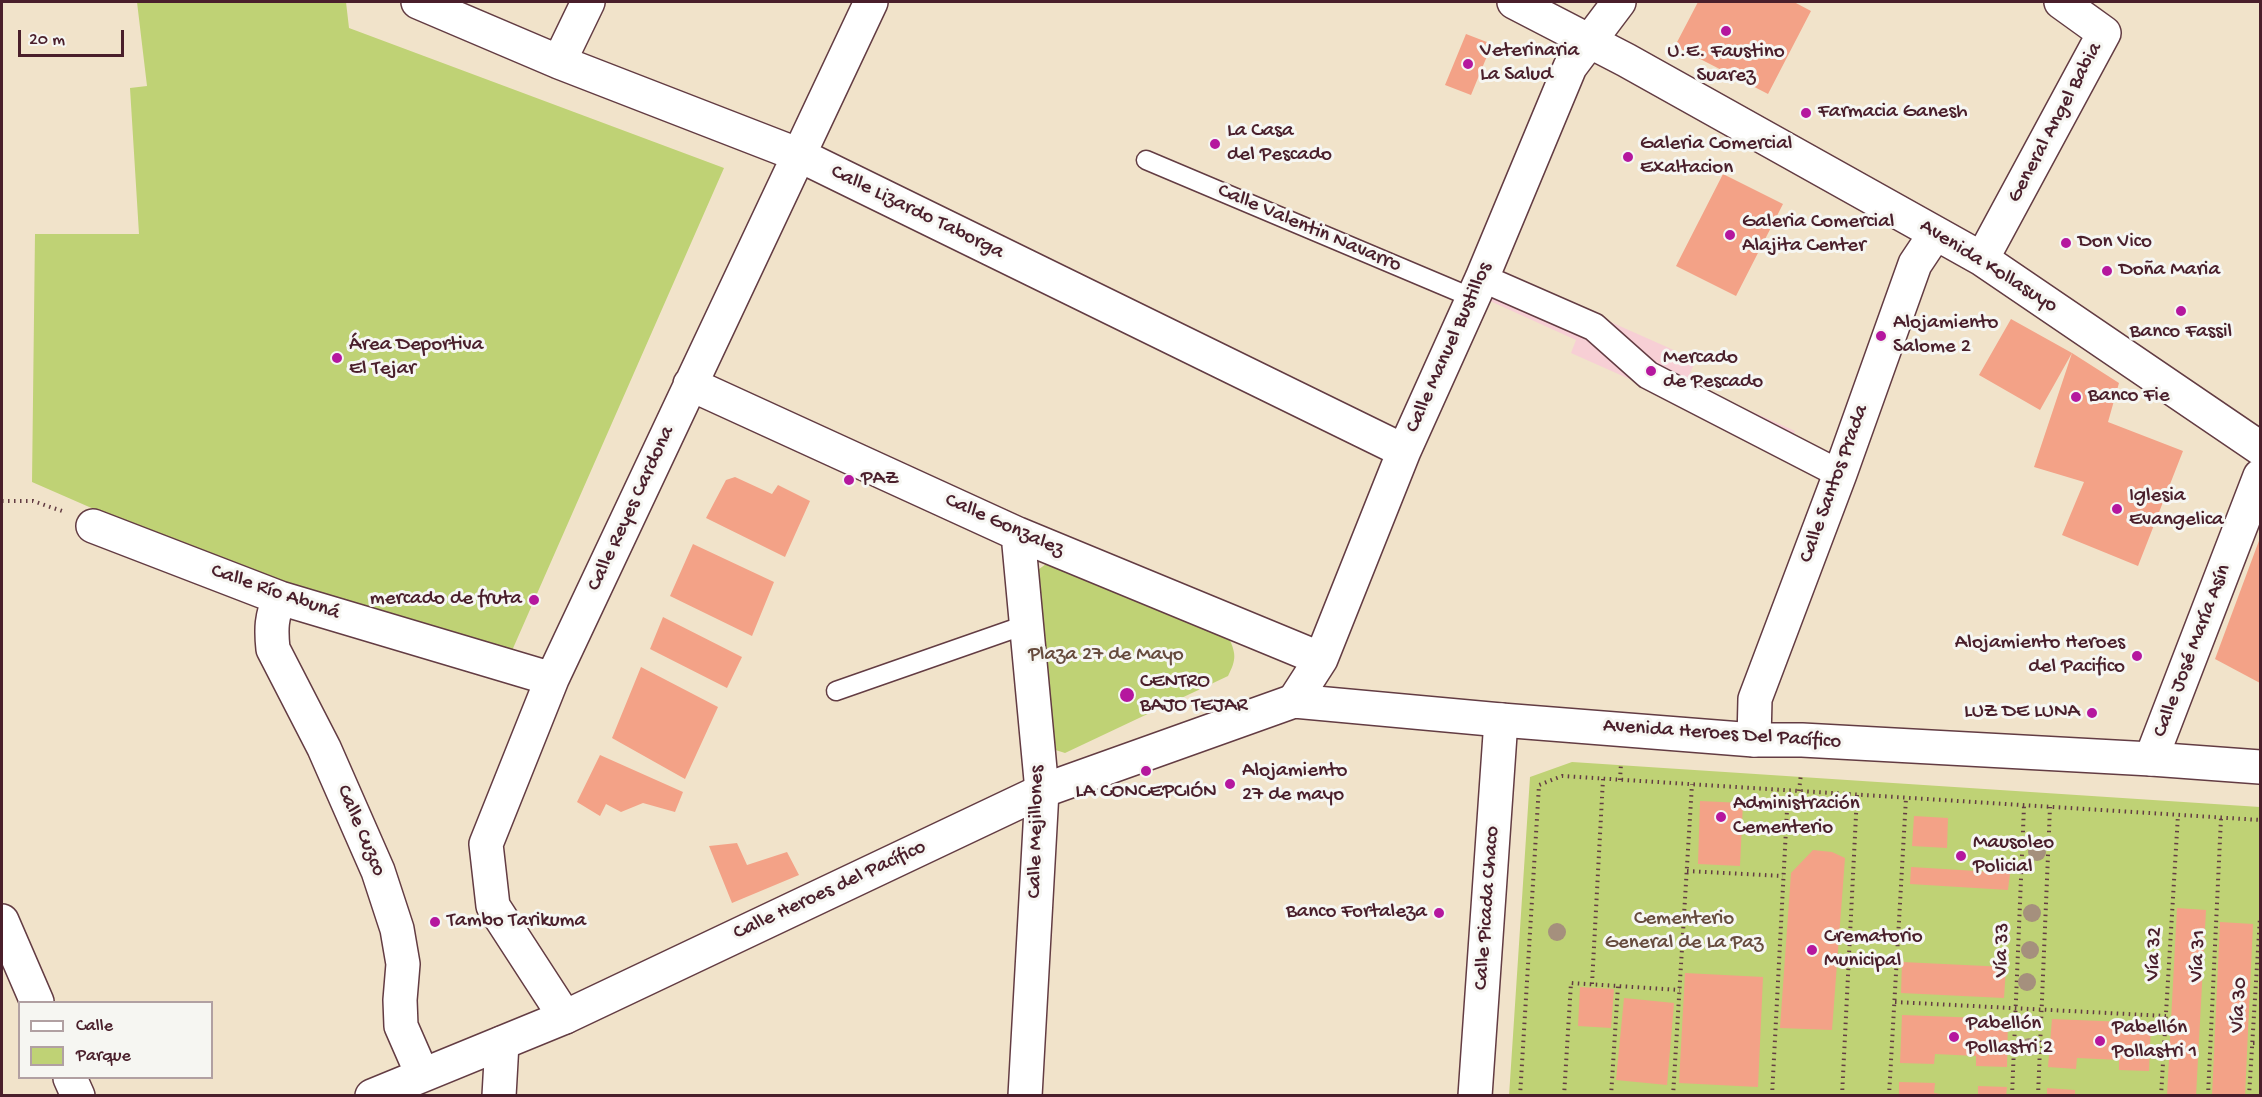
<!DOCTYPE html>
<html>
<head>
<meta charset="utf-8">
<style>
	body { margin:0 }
	#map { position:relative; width:2262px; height:1097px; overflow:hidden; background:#f1e3ca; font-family:"Gochi Hand",sans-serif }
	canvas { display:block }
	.frame { position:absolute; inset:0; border:3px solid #4a1f2b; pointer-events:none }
	.legend { position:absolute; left:18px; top:1001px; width:195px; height:78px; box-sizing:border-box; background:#f6f6f2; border:2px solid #b1a0a2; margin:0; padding:8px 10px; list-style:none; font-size:18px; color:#4a1f2b }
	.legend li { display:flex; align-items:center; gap:12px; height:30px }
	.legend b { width:30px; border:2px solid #b1a0a2 }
	.scale { position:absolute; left:18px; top:30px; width:106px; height:27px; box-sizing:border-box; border:3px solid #4a1f2b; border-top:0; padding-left:8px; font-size:18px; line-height:21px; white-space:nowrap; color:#4a1f2b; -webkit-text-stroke:4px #f6f6f2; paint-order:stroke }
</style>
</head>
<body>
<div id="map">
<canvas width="2262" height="1097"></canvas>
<div class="frame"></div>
<ul class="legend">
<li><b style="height:8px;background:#fff"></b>Calle</li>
<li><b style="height:16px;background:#bfd275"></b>Parque</li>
</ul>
<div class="scale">20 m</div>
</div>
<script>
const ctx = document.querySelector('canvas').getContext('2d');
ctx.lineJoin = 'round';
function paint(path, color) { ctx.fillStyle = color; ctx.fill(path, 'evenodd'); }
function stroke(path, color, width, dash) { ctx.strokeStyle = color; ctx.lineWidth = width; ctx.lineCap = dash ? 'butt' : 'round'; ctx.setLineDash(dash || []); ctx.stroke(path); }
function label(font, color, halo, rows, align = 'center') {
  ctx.font = font + ' "Gochi Hand",sans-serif'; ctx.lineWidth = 6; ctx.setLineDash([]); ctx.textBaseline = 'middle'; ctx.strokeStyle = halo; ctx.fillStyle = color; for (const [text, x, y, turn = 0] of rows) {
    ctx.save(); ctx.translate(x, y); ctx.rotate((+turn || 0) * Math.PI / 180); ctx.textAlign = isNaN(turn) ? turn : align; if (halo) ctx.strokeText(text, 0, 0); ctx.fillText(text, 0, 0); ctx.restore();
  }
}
const built = new Path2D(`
	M1503 274 1696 360 1686 382 1795 431 1787 449 1571 353 1576 340 1490 301Z`);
const green = new Path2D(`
	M137 2H346L349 28 724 168 507 662 151 534 32 482 35 234H139L130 88 147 86Z
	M1057 561 1228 636C1236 653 1237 659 1228 676L1065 753 1046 747 1035 572 1046 564Z
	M1572 762 2260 807V1095L1509 1096 1530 777Z`);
const building = new Path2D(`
	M1698 2H1794L1811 11 1768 94 1675 46Z
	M1466 34 1492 44 1471 95 1445 85Z
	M1723 174 1783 204 1736 296 1676 266Z
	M2011 319 2072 353 2040 410 1979 375Z
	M2072 353 2119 383 2108 422 2183 451 2138 566 2062 535 2084 482 2034 467Z
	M735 477 772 494 778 485 810 501 785 557 706 518 726 480Z
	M2260 538V683L2215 659Z
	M693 544 774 582 752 636 670 596Z
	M663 617 742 657 727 688 650 649Z
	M641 667 718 707 685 779 612 738Z
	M600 755 683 792 675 812 643 803 621 812 606 804 600 816 577 802Z
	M1700 801 1743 803 1740 866 1698 864Z
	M1914 816 1948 818 1947 848 1912 846Z
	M737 843 747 865 787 852 799 875 732 903 709 846Z
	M1813 850 1832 852 1845 858 1832 1030 1780 1028 1791 873Z
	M1911 867 2010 873 2008 890 1910 884Z
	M2177 908 2206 910 2196 1096H2167Z
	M2220 922 2253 924 2245 1096H2212Z
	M1902 962 2006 967 2004 998 1901 993Z
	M1685 973 1763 977 1758 1087 1679 1083Z
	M1580 987 1614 989 1611 1028 1578 1026Z
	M1624 998 1674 1003 1667 1085 1616 1080Z
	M1902 1015 2008 1019 2007 1067 1976 1066V1056L1935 1054 1934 1064 1900 1063Z
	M2052 1019 2151 1023 2149 1071 2119 1070V1060L2077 1058 2076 1069 2048 1067Z
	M1899 1082 1935 1083 1934 1093 1940 1094V1096H1899Z
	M1978 1086 2007 1087 2006 1096H1978Z
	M2047 1088 2075 1090V1096H2047Z`);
const path = new Path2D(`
	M2 501H33L62 511
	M1620 780 1621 763
	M1799 791 1801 774
	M1687 871 1783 876
	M1592 984 1603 779
	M1895 1002 2166 1016
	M2253 1043H2260
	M1520 1096 1539 785 1562 776 2260 820
	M1564 1096 1571 983 1680 990
	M1611 1096 1618 986
	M1673 1096 1692 784
	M1772 1096 1788 791
	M1842 1096 1857 795
	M1889 1096 1906 798
	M2012 1096 2024 806
	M2038 1096 2050 807
	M2161 1096 2178 815
	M2208 1096 2221 818
	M2249 1096 2260 917`);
const service = new Path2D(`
	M1146 160 1473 298
	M836 691 1025 625`);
const pedestrian = new Path2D(`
	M1482 278 1594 327 1648 375 1840 474`);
const minor = new Path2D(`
	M418 2 559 62 799 155 1404 451
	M1514 2 1626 60 1982 259 2260 448
	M559 62 588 2
	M1982 259 2104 33 2061 2
	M690 384 1018 534 1321 659
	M93 526 280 598 552 679
	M1018 534 1042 791 1025 1096
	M280 598C271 616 271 630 273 649L324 748 378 871 397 929 403 964 400 1000 401 1026 422 1074
	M1294 701 1321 659 1404 451 1482 278 1570 67 1619 2
	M1754 740 1755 699 1840 474 1915 264 1935 234
	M2151 759 2260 476
	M2 921 37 1002
	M565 1017 493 906 486 844 552 679 871 2
	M70 1078 78 1096
	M499 1096 502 1043
	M1475 1096 1501 720`);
const secondary = new Path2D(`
	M372 1096 565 1017 1042 791 1294 701 1501 720 1754 740H1802L2151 759 2260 767`);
const trees = [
	[2037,852],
	[2032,913],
	[1557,932],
	[2030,950],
	[2027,982],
	[2029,1047]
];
const markers = [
	[1726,31,6,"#b5179e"],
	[1468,64,6,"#b5179e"],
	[1806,113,6,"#b5179e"],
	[1215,144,6,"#b5179e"],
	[1628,157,6,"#b5179e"],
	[1730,235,6,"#b5179e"],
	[2066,243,6,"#b5179e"],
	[2107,271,6,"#b5179e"],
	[2181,311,6,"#b5179e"],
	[1881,336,6,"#b5179e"],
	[337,358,6,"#b5179e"],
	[1651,371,6,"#b5179e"],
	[2076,397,6,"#b5179e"],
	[849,480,6,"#b5179e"],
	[2117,509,6,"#b5179e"],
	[534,600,6,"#b5179e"],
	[2137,656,6,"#b5179e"],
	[1127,695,8,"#b5179e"],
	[2092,713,6,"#b5179e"],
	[1146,771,6,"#b5179e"],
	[1230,784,6,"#b5179e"],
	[1721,817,6,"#b5179e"],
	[1961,856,6,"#b5179e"],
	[1439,913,6,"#b5179e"],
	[435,922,6,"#b5179e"],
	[1812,950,6,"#b5179e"],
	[1954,1037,6,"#b5179e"],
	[2100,1041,6,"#b5179e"]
];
const poiNames = [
	["Veterinaria",1480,52],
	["La Salud",1480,76],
	["U.E. Faustino",1726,53,"center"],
	["Suarez",1726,77,"center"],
	["Farmacia Ganesh",1818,113],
	["La Casa",1227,132],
	["del Pescado",1227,156],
	["Galeria Comercial",1640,145],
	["Exaltacion",1640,169],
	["Galeria Comercial",1742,223],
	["Alajita Center",1742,247],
	["Don Vico",2078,243],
	["Doña Maria",2119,271],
	["Alojamiento",1893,324],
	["Salome 2",1893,348],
	["Banco Fassil",2181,333,"center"],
	["Área Deportiva",349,346],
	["El Tejar",349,370],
	["Mercado",1663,359],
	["de Pescado",1663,383],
	["Banco Fie",2088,397],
	["PAZ",861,480],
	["Iglesia",2129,497],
	["Evangelica",2129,521],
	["mercado de fruta",522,600,"right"],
	["Alojamiento Heroes",2125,644,"right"],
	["del Pacifico",2125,668,"right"],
	["CENTRO",1140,683],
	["BAJO TEJAR",1140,707],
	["LUZ DE LUNA",2080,713,"right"],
	["Alojamiento",1242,772],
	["27 de mayo",1242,796],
	["LA CONCEPCIÓN",1146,793,"center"],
	["Administración",1733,805],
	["Cementerio",1733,829],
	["Mausoleo",1973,844],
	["Policial",1973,868],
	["Banco Fortaleza",1427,913,"right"],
	["Tambo Tarikuma",447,922],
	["Crematorio",1824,938],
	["Municipal",1824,962],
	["Pabellón",1966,1025],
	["Pollastri 2",1966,1049],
	["Pabellón",2112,1029],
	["Pollastri 1",2112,1053]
];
const streetNames = [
	["General Angel Babia",2056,123,-62],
	["Calle Lizardo Taborga",917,213,26],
	["Calle Valentin Navarro",1309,229,23],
	["Avenida Kollasuyo",1988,267,32],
	["Calle Manuel Bustillos",1450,348,-66],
	["Calle Santos Prada",1835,484,-70],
	["Calle Reyes Cardona",632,509,-65],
	["Calle Gonzalez",1004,526,24],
	["Calle Río Abuná",275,593,19],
	["Calle José María Asín",2193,651,-69],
	["Avenida Heroes Del Pacífico",1722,735,4],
	["Calle Cuzco",360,831,67],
	["Calle Mejillones",1037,832,-89],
	["Calle Heroes del Pacífico",830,891,-25],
	["Calle Picada Chaco",1488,908,-86],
	["Vía 33",2003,950,-88],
	["Vía 32",2155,954,-87],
	["Vía 31",2199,956,-87],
	["Vía 30",2240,1005,-86]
];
const parkNames = [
	["Plaza 27 de Mayo",1106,656],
	["Cementerio",1684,920],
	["General de La Paz",1684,944]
];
paint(built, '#f7cfd5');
paint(green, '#bfd275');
paint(building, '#f3a287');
stroke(service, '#633c43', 21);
stroke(pedestrian, '#633c43', 30);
stroke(minor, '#633c43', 36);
stroke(secondary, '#633c43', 36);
stroke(path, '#633c43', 4, [1.5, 4.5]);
stroke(service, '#fff', 18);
stroke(pedestrian, '#fff', 27);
stroke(minor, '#fff', 33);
stroke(secondary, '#fff', 33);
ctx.fillStyle = '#a5907d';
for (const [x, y] of trees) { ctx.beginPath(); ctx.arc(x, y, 9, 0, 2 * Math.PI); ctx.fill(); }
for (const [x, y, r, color] of markers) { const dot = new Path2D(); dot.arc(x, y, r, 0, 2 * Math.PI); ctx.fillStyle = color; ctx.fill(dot); stroke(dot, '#f6f6f2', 2); }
label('21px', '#4a1f2b', '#f6f6f2', poiNames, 'left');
label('21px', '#4a1f2b', '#f6f6f2', streetNames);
label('21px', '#674c3e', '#f6f6f2', parkNames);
</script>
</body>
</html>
